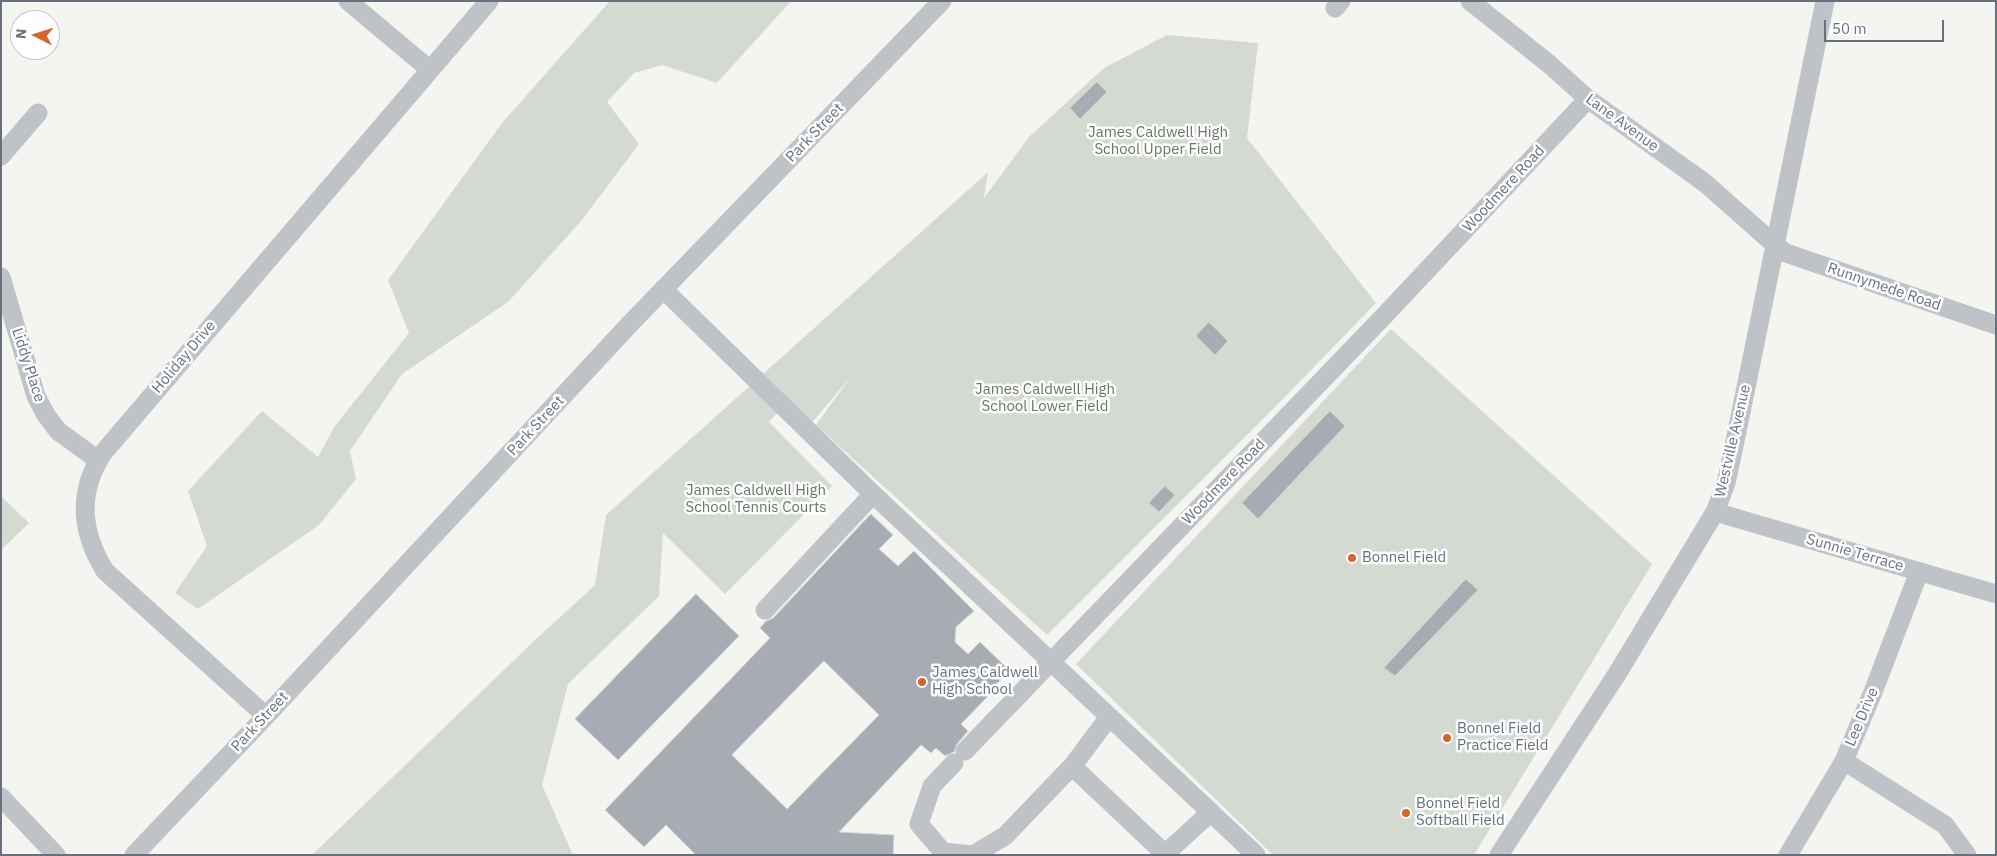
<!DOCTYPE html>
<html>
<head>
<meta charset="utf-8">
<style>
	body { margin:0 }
	#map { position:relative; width:1997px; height:856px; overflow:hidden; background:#f4f4f0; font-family:"IBM Plex Sans",sans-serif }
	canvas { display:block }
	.frame { position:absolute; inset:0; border:2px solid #65717f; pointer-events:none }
	.north { position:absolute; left:10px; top:10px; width:50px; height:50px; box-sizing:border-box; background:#fff; border:1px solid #c1c6cc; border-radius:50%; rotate:275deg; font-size:14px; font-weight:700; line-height:20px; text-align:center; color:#65717f }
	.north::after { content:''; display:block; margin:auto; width:18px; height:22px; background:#d46530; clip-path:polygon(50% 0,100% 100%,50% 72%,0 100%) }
	.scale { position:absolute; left:1824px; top:20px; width:120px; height:22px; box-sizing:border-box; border:2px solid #65717f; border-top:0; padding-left:6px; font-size:15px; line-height:18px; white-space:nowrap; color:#65717f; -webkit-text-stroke:4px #fff; paint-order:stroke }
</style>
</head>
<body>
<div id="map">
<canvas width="1997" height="856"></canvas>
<div class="frame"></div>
<div class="north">N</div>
<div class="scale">50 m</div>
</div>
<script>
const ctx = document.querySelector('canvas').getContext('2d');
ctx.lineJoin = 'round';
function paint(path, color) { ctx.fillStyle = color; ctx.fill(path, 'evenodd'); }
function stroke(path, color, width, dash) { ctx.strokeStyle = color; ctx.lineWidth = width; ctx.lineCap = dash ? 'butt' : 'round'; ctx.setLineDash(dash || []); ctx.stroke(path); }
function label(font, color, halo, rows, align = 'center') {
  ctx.font = font + ' "IBM Plex Sans",sans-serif'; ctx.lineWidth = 5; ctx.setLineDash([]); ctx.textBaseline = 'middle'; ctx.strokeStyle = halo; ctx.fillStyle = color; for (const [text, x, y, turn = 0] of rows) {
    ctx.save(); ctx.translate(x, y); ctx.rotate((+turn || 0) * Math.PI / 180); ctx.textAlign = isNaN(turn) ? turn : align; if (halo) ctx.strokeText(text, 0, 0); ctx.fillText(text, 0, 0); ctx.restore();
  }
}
const green = new Path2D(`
	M610 1H791L717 83 662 65 634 73 607 102 639 144 582 220 508 302 402 374 350 451 356 479 319 525 198 609 175 593 207 546 188 491 262 411 318 457 335 426 409 333 388 280 502 123Z
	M1167 35 1258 43 1247 138 1376 303 1281 401 1047 635 816 425 852 375 811 424 788 401 769 422 832 486 725 594 663 533 659 596 568 684 542 785 573 855H312L535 640 595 585 606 515 988 172 984 198 1029 137 1104 68Z
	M1391 329 1652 564 1474 855H1273L1076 664Z
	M1 496 29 523 1 550Z`);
const building = new Path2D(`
	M1097 82 1107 92 1080 119 1070 108Z
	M1209 322 1228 341 1215 355 1196 336Z
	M1330 411 1345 426 1258 519 1242 503Z
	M1165 486 1175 495 1159 512 1149 503Z
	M871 514 893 535 879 549 898 566 914 551 974 611 956 627 955 642 968 654 980 642 1010 671 990 690 991 693 961 724 968 731 957 744 954 752 945 756 936 748 931 753 921 745 839 832 894 835 893 855H696L666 825 644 847 605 810 770 638 760 628 766 621 773 618ZM824 661 879 715 787 809 732 755Z
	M1466 579 1478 590 1395 676 1384 668Z
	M696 594 739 636 618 760 575 719Z`);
const minor = new Path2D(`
	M348 1 429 69
	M1470 1 1549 64 1588 99 1705 183 1774 244 1786 253 1996 325
	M1335 8 1341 1
	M1 156 38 113
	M1 277 36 396 46 415 58 431 98 460
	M663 289 873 494 1256 855
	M1715 512 1996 594
	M765 610 873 494
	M266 716 105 571C81 532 77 493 103 453L489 1
	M965 751 1383 317 1588 99
	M1844 761 1945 825 1967 855
	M954 763 932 786 919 824 943 852 973 855 1005 836 1074 764 1109 717
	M1072 766 1165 854 1211 812
	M1 797 56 855
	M134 855 266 716 627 327 942 1
	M1499 855 1617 674 1715 512 1726 483 1734 446 1825 1
	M1788 855 1844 761 1873 692 1919 572`);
const markers = [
	[1352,558,5,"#d46530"],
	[922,682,5,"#d46530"],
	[1447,738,5,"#d46530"],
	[1406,813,5,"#d46530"]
];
const streetNames = [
	["Lane Avenue",1622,123,36],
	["Park Street",815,133,-46],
	["Woodmere Road",1504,189,-47],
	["Runnymede Road",1884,287,19],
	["Holiday Drive",184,357,-50],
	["Liddy Place",28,365,72],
	["Park Street",536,426,-47],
	["Westville Avenue",1733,441,-77],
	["Woodmere Road",1224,482,-46],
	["Sunnie Terrace",1855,553,16],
	["Lee Drive",1862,717,-67],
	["Park Street",260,722,-47]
];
const parkNames = [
	["James Caldwell High",1158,133],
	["School Upper Field",1158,150],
	["James Caldwell High",1045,390],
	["School Lower Field",1045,407],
	["James Caldwell High",756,491],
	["School Tennis Courts",756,508]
];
const poiNames = [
	["Bonnel Field",1362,558],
	["James Caldwell",932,673],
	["High School",932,690],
	["Bonnel Field",1457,729],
	["Practice Field",1457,746],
	["Bonnel Field",1416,804],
	["Softball Field",1416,821]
];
paint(green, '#d4dad2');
paint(building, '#a6acb2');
stroke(building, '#d5d5d3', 1);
stroke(minor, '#bfc2c6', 19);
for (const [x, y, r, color] of markers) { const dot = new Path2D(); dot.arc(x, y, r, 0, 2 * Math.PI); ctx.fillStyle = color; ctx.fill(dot); stroke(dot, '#fff', 2); }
label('15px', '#65717f', '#fff', streetNames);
label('15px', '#667764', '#fff', parkNames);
label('15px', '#65717f', '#fff', poiNames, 'left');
</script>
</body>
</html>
